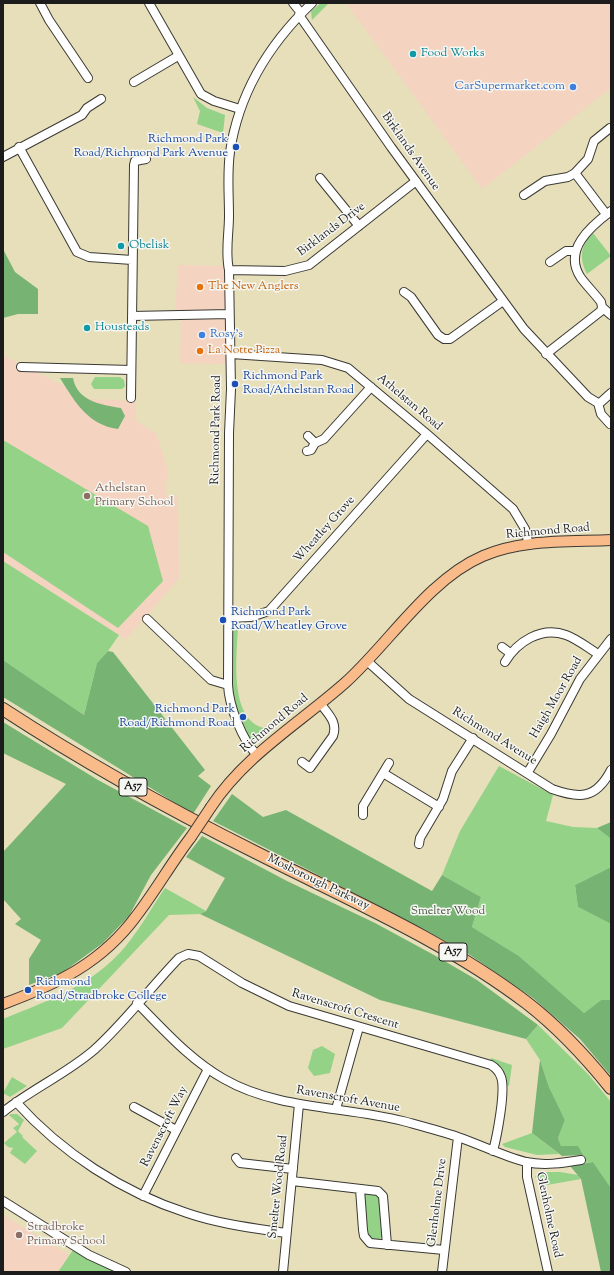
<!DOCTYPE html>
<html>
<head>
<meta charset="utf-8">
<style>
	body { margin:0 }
	#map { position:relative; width:614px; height:1275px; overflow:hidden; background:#e6dfba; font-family:"Sorts Mill Goudy",serif }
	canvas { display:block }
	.frame { position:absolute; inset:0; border:4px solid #1c1c1c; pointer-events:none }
</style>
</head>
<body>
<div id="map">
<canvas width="614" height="1275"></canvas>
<div class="frame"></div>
</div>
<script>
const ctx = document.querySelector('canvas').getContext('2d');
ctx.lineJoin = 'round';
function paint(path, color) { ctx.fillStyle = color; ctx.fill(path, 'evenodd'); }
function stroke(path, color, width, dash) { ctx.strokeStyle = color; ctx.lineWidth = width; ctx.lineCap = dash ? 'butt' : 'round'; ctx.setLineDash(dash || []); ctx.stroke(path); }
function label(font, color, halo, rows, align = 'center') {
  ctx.font = font + ' "Sorts Mill Goudy",serif'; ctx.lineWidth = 3; ctx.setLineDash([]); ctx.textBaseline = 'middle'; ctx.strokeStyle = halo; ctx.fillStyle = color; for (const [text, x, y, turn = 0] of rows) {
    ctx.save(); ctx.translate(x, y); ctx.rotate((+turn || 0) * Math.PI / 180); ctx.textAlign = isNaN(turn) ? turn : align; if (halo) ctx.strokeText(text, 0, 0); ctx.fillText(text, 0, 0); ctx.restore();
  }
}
const built = new Path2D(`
	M346 3H611V88L482 189Z
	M178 265 228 266 231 364 180 363 181 314H175Z
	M3 355 89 399 136 401V421L156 433 168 471 165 495 178 497 179 579 126 639 3 561Z
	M3 1215 69 1255 58 1272H3Z`);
const green = new Path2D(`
	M321 3H329L312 20 311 11Z
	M193 97 207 108 225 115 223 133 197 124 200 111Z
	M593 233 611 256 587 274C579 258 580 246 593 233Z
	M95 377H120L124 380 125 386 122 389H94L91 384Z
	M3 440 148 526 163 581 118 628 3 552Z
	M3 561 119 635 108 651 97 663 84 715 3 660Z
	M238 626C237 656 227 727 271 729L257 743H252C225 706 231 671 233 628Z
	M499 766 553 795 546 821 573 827 597 828 611 839V867L575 885 578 907 611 924V1000H601L584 1013 519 956 472 927 481 897 442 875 460 831Z
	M165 888 206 911 200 914 169 915 62 1028 3 1049V1019C49 1000 92 986 125 947 140 929 152 907 165 888Z
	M538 1025 588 1074 611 1102V1188L593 1162 586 1163 583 1155 561 1146 558 1138 565 1120 549 1087 540 1060 526 1039Z
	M322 1046 335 1054 330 1073 314 1076 308 1068 313 1050Z
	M491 1058 512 1065 509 1086 506 1085 490 1061Z
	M12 1077 27 1086 10 1097 3 1093Z
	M11 1114H17L24 1120 18 1131 23 1136 22 1137 37 1151 25 1164 10 1153 13 1148 8 1147 4 1143 17 1132 13 1128 19 1124 9 1115Z
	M532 1133 559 1154 537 1155 505 1147 502 1144Z
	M539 1172H560L578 1175 581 1179 547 1185 535 1177Z
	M367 1193 379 1195 383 1236 377 1241 371 1240 367 1234 364 1196Z
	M73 1250 117 1272H58Z`);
const forest = new Path2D(`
	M3 249 15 272 38 289V314H18L3 318Z
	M60 378H73C77 401 101 405 121 408L125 416 118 429C88 425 75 402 60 378Z
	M108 651 113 652 205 770 198 776 211 786 193 814 3 697V660L84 715 97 663Z
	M3 722 98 780 187 828 151 875 129 916 103 943 63 972 29 985V959L41 940 15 924 21 919 3 899V852L66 784 3 753Z
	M232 794 263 817 286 810 432 891 442 875 481 897 472 927 519 956 584 1013 601 1000H611V1076L580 1039 533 998 467 953 414 924 213 821Z
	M611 822V839L597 828Z
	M202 836 287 881 375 923 434 955 477 980 538 1025 526 1039 380 1000 200 914 206 911 225 878 186 857Z
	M611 867V924L578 907 575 885Z
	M540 1060 549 1087 565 1120 558 1138 561 1146H578L583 1155 562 1156 532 1133Z
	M593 1162 611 1188V1272H601L581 1179 570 1166Z`);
const minor = new Path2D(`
	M40 3 49 20 88 78
	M149 3 201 94 214 101 240 109
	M293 3 301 13
	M299 15 391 147 524 329 588 397 598 403 601 402 611 393
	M134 82 178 56
	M19 147 77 252 89 257 132 260
	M3 157 82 115 87 108 101 99
	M575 173 606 214
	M320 178 359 226
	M524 195 545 181 568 177 575 173 588 159 594 141 610 128
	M611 211C591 226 562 250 581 278 587 286 595 294 601 302L602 307 611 315
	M550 262 566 251H576
	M229 270 285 271 309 265 416 181
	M404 292 411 297 438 335 444 339H450L503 301
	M132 316 229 314
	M231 354 322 360 348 368 427 434 513 509 525 529 529 545
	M546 354 601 311 602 307
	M21 367 131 370
	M131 398 134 165 135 161 146 159
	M598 403 601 414 610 424
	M315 443 324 439 371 387
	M307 451 311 450 315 443 308 436
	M228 618 251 617 269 611 427 434
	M147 619 211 680 228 685
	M502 647 510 653
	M367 661 409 699 552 789C580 799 596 799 611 770
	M505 662C517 642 541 626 566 635 577 639 587 647 598 654
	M257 755C242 740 229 706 228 685L229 433 231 389 229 270C225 252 229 234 229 216 229 194 227 173 230 152 239 92 269 44 312 3
	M302 762 310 768 333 736C338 722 328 714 320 703
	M528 772 551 734 580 679 611 639
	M383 773 439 807
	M363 815V806L389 763
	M419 844 420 838 443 799 452 771 473 738
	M137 1003C164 1030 190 1060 224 1079 278 1110 344 1106 403 1121 421 1126 440 1131 458 1137 481 1145 503 1156 526 1162 544 1166 563 1163 581 1160
	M16 1102C62 1153 122 1192 187 1213 219 1224 253 1228 286 1233
	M134 1107 176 1130
	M336 1109 359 1027
	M3 1112C32 1089 66 1074 94 1050 125 1022 150 988 179 958L188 954 199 956 242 983 289 1006 491 1065C496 1068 499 1071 501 1077 506 1090 497 1136 493 1151
	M236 1158 240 1163 293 1169
	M527 1162V1177L548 1272
	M292 1181 378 1191 383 1196 387 1245
	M360 1189 363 1230 364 1236 370 1243 444 1250
	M143 1196 208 1069
	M3 1201 89 1255 126 1272
	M283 1272 299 1104
	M442 1272 458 1137`);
const major = new Path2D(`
	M211 807C245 755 300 723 346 682 389 643 429 579 483 556 522 539 569 542 611 540
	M3 1004C57 984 102 963 137 915 156 890 172 862 191 837`);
const highway = new Path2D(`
	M3 709C84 762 169 809 255 852 348 899 444 940 527 1003 558 1027 586 1057 611 1088`);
const majorBridge = new Path2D(`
	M191 837 211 807`);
const markers = [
	[413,54,4,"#0f9aa8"],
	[573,87,4,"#3f7fe0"],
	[236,147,4,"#1a4fb4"],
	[121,246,4,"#0f9aa8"],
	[200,287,4,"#e8710a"],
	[87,328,4,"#0f9aa8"],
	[202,335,4,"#3f7fe0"],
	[200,351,4,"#e8710a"],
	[235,384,4,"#1a4fb4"],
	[87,496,4,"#8d6e63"],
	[223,620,4,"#1a4fb4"],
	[243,717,4,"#1a4fb4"],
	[28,990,4,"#1a4fb4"],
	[19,1235,4,"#8d6e63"]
];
const shields = [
	[133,787,28],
	[453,952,28]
];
const shieldNames = [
	["A57",133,787],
	["A57",453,952]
];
const cultureNames = [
	["Food Works",421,54],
	["Obelisk",129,246],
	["Housteads",95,328]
];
const shopNames = [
	["CarSupermarket.com",565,87],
	["Rosy's",210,335,"left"]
];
const transitNames = [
	["Richmond Park",228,140,"right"],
	["Road/Richmond Park Avenue",228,154,"right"],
	["Richmond Park",243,377],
	["Road/Athelstan Road",243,391],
	["Richmond Park",231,613],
	["Road/Wheatley Grove",231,627],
	["Richmond Park",235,710,"right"],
	["Road/Richmond Road",235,724,"right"],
	["Richmond",36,983],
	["Road/Stradbroke College",36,997]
];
const streetNames = [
	["Birklands Avenue",410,152,55],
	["Birklands Drive",332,230,-37],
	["Athelstan Road",409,403,40],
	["Richmond Park Road",217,430,-89],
	["Wheatley Grove",325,530,-48],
	["Richmond Road",548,532,-5],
	["Haigh Moor Road",557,698,-60],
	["Richmond Road",275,724,-40],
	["Richmond Avenue",494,737,32],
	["Mosborough Parkway",318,883,26],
	["Ravenscroft Crescent",345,1010,17],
	["Ravenscroft Avenue",348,1100,10],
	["Ravenscroft Way",165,1127,-63],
	["Smelter Wood Road",279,1187,-84],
	["Glenholme Drive",438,1203,-83],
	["Glenholme Road",548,1215,78]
];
const foodNames = [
	["The New Anglers",208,287],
	["La Notte Pizza",208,351]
];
const educationNames = [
	["Athelstan",95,489],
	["Primary School",95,503],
	["Stradbroke",27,1228],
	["Primary School",27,1242]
];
const parkNames = [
	["Smelter Wood",448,912]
];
paint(built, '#f4d3c0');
paint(green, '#94d288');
paint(forest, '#77b474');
stroke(minor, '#3a3934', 10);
stroke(major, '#3a3934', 12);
stroke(highway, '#3a3934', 14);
stroke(minor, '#fff', 8);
stroke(major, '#fabb8b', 10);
stroke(highway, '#fabb8b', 12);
stroke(majorBridge, '#3a3934', 12, []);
stroke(majorBridge, '#fabb8b', 10);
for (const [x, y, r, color] of markers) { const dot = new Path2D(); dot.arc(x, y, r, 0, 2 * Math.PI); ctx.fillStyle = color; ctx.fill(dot); stroke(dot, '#f6f6f2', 1.5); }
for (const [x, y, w] of shields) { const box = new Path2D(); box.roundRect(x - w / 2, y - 9, w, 18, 3); ctx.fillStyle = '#f6f6f2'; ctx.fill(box); stroke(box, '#1c1c1c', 1); }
label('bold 11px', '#1c1c1c', null, shieldNames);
label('12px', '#0d838f', '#f6f6f2', cultureNames, 'left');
label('12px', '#366cbe', '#f6f6f2', shopNames, 'right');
label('12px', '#164399', '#f6f6f2', transitNames, 'left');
label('12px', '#1c1c1c', '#f6f6f2', streetNames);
label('12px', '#c56008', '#f6f6f2', foodNames, 'left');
label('12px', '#785e54', '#f6f6f2', educationNames, 'left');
label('12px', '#465c42', '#f6f6f2', parkNames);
</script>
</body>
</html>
